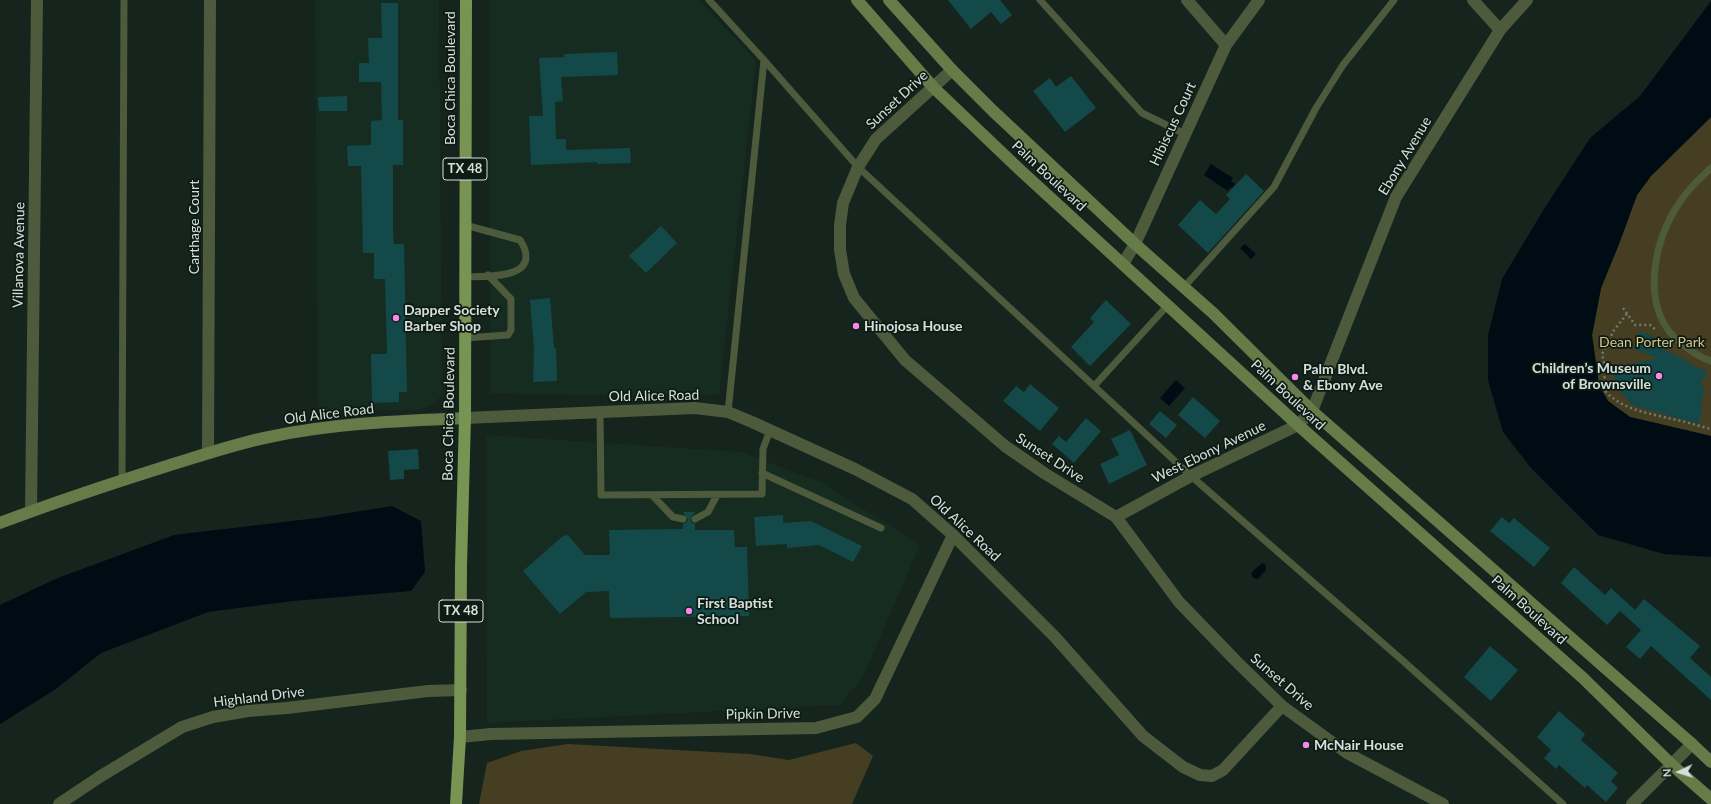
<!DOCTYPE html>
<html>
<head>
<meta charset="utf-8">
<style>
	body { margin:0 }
	#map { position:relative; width:1711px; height:804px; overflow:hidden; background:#15241d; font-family:Lato,sans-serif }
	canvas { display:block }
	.north { position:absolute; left:1659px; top:752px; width:40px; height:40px; -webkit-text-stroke:3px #0c1b14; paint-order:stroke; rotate:266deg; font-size:11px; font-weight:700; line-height:16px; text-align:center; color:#d6e0da }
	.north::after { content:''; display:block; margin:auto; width:14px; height:18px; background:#d6e0da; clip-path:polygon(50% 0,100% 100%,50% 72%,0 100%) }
</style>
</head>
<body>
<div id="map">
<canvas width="1711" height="804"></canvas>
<div class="north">N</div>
</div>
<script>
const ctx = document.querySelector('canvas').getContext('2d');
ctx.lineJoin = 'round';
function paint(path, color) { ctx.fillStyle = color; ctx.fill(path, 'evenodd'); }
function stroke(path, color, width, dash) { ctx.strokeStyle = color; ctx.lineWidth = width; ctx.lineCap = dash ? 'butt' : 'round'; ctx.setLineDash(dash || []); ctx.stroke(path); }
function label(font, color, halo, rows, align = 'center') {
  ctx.font = font + ' Lato,sans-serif'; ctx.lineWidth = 3.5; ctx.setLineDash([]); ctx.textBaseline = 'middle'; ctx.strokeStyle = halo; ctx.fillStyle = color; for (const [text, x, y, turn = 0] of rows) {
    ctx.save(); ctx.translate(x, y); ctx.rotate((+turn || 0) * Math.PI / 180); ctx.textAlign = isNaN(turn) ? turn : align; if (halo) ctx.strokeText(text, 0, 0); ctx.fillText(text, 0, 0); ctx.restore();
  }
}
const built = new Path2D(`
	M315 0H439L442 393 436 403 420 410H318Z
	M489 0H699L756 61 719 395 673 396 490 394Z
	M486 435 741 452 823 483 920 545 863 677 840 705 487 723Z`);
const green = new Path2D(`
	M1711 117V436L1630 417 1608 401 1599 385 1592 335 1601 288 1619 244 1637 195 1651 176Z
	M856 743 873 756 852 804H479L487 763 521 751 568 744 750 754 789 760Z`);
const water = new Path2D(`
	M1711 1V117L1651 176 1637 195 1619 244 1601 288 1592 335 1599 385 1608 401 1630 417 1711 436V557L1664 554 1598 535 1531 468 1503 432 1488 380V335L1502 279 1544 209 1590 138 1640 96Z
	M1211 164 1233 178 1231 181 1235 184 1232 188 1230 187 1228 191 1204 175Z
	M1245 244 1256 254 1251 259 1240 248Z
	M1176 380 1185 388 1169 406 1160 398Z
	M392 506 421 521 425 572 411 591 293 601 208 612 101 653 56 689 0 724V605L58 578 174 535 317 518Z
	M1262 563 1265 564 1266 570 1258 579 1253 578 1251 573Z`);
const building = new Path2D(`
	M948 0H1000L1012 15 1001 24 991 12 971 29Z
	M381 3H398V120H403V165H393V232L394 244H404L407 392H399V402L372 403 371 354H387L385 279H374V253H363L361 166H348L347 146 371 145V121L382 120 381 82H359V63H369L368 38H382Z
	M617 52 618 75 561 77 563 101 555 102 556 139H566V150L630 148 631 163 597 164V162L531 165 529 116H543L539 58 565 57 564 54Z
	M1071 76 1096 108 1065 132 1033 91 1050 78 1056 87Z
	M347 96V111H319L318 97Z
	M1246 174 1264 191 1208 253 1178 225 1200 200 1216 214 1230 199 1226 195Z
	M661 226 677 243 646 273 629 256Z
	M550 298 554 348H556L557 381 533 382 534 349 530 300Z
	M1106 300 1131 324 1090 366 1071 347 1094 322 1090 318Z
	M1639 331 1653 336 1652 340 1663 345 1662 349 1688 361 1687 363 1707 372 1700 385 1705 387 1701 405 1703 406 1698 424 1632 405 1619 390 1611 368 1658 358 1633 349Z
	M1030 384 1059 408 1040 431 1003 401 1016 386 1024 392Z
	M1193 397 1220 421 1205 438 1178 415Z
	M1160 411 1177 425 1166 438 1149 424Z
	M1086 418 1101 431 1074 463 1052 444 1059 436 1066 442Z
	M1130 430 1147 465 1109 484 1100 464 1119 455 1111 439Z
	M418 449 419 469 404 470V479L390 480 388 451Z
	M683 512H695L690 519 692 523 695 524V530H734L735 547H747L749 616 610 618 609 591 586 592 560 614 523 571 563 536 568 535 585 555H610L609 530 683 529V524L686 523 688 520Z
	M783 515V523L811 521 862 546 853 562 819 545 787 548V544L756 546 754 517Z
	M1502 517 1509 523 1514 518 1550 548 1534 567 1490 531Z
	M1574 567 1605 595 1611 588 1635 610 1644 599 1700 646 1690 658 1711 677V700L1651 646 1640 659 1626 647 1641 630 1620 611 1607 625 1561 583Z
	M1490 646 1518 670 1491 701 1464 677Z
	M1559 711 1585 734 1581 740 1618 773 1611 781 1618 788 1606 802 1587 785 1585 788 1559 765 1556 769 1544 758 1551 750 1537 737Z`);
const path = new Path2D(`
	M1623 308 1635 325H1650L1656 330
	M1627 314 1614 330 1602 354 1604 362 1605 391C1623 410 1648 413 1672 419 1685 421 1698 426 1711 429`);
const lane = new Path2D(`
	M709 0 764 60 858 167 1191 476 1402 660 1563 804
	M1040 0 1142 113 1185 134
	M1711 168C1700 178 1688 189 1680 202 1652 241 1639 312 1682 344 1691 351 1700 358 1711 361
	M465 277C481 276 526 279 526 257 526 250 524 246 520 240L465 225
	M1184 287 1274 187 1316 108 1343 65 1394 0
	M465 338 508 335 511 330V299L488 275
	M1095 385 1168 305
	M600 412 601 495 762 494 763 449 770 430
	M728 412 764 60
	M762 473 881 528
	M122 480 124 0
	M652 495 673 517 683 519
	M695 519 708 512 717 495`);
const street = new Path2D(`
	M1187 0 1226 45
	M1473 0 1500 30
	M952 70 876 139 858 167 843 203 840 225V250L844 274 854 298 905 360 1005 446 1044 473 1116 517 1179 602 1236 661 1282 706 1347 753 1443 804
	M1123 264 1135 244 1226 45 1259 0
	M465 418 695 408 728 412 752 422 855 469 912 499 953 535 1055 637 1143 736 1183 767 1200 775 1212 776 1223 770 1282 706
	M208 453 210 0
	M31 511 37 0
	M1116 517 1191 476 1298 425 1312 411 1396 197 1500 30 1527 0
	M460 737 491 734 816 728 857 717 875 699 953 535
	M59 804 101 776 182 727 213 717 248 711 287 708 428 691 461 690
	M1632 804 1692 744`);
const secondary = new Path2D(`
	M857 0 933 87 1019 169 1298 425 1583 678 1672 765 1711 799
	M889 0 952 70 993 111 1135 244 1213 313 1312 411 1692 744 1711 762
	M0 523C55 502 110 484 167 466 200 456 234 444 269 437 333 423 399 421 465 418`);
const primary = new Path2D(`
	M456 804 460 737 461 566 465 418 466 0`);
const markers = [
	[396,318,4,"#f788eb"],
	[856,326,4,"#f788eb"],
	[1659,376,4,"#f788eb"],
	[1295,377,4,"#f788eb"],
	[689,611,4,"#f788eb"],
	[1306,745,4,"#f788eb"]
];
const shields = [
	[465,169,44],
	[461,611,44]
];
const shieldNames = [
	["TX 48",465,169],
	["TX 48",461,611]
];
const streetNames = [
	["Boca Chica Boulevard",450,78,-90],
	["Sunset Drive",897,100,-43],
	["Hibiscus Court",1173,124,-65],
	["Ebony Avenue",1405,156,-59],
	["Palm Boulevard",1049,176,43],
	["Carthage Court",194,227,-90],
	["Villanova Avenue",19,255,-89],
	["Palm Boulevard",1288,395,43],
	["Old Alice Road",654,396,-1],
	["Old Alice Road",329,414,-7],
	["Boca Chica Boulevard",449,414,-89],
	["West Ebony Avenue",1209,452,-26],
	["Sunset Drive",1050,458,33],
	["Old Alice Road",965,528,43],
	["Palm Boulevard",1529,610,42],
	["Sunset Drive",1282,682,41],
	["Highland Drive",259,697,-7],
	["Pipkin Drive",763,714,-1]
];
const poiNames = [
	["Dapper Society",404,310],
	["Barber Shop",404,326],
	["Hinojosa House",864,326],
	["Children’s Museum",1651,368,"right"],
	["of Brownsville",1651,384,"right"],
	["Palm Blvd.",1303,369],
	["& Ebony Ave",1303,385],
	["First Baptist",697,603],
	["School",697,619],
	["McNair House",1314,745]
];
const parkNames = [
	["Dean Porter Park",1652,342]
];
paint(built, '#162c21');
paint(green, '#463e22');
paint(water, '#000c14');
paint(building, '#144949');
stroke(path, '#6f7b75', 2.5, [2, 3]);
stroke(lane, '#4d5a3b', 7);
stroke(street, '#4d5a3b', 12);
stroke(secondary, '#657b48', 12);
stroke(primary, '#789452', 12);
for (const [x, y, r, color] of markers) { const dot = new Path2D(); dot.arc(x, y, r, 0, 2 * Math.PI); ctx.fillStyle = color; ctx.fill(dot); stroke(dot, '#0c1b14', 1.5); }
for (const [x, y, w] of shields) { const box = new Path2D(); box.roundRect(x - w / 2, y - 11, w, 22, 3); ctx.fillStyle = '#0c1b14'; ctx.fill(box); stroke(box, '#d6e0da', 1); }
label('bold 13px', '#d6e0da', null, shieldNames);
label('14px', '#d6e0da', '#0c1b14', streetNames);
label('bold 14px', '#d6e0da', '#0c1b14', poiNames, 'left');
label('14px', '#d7c585', '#0c1b14', parkNames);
</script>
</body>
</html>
